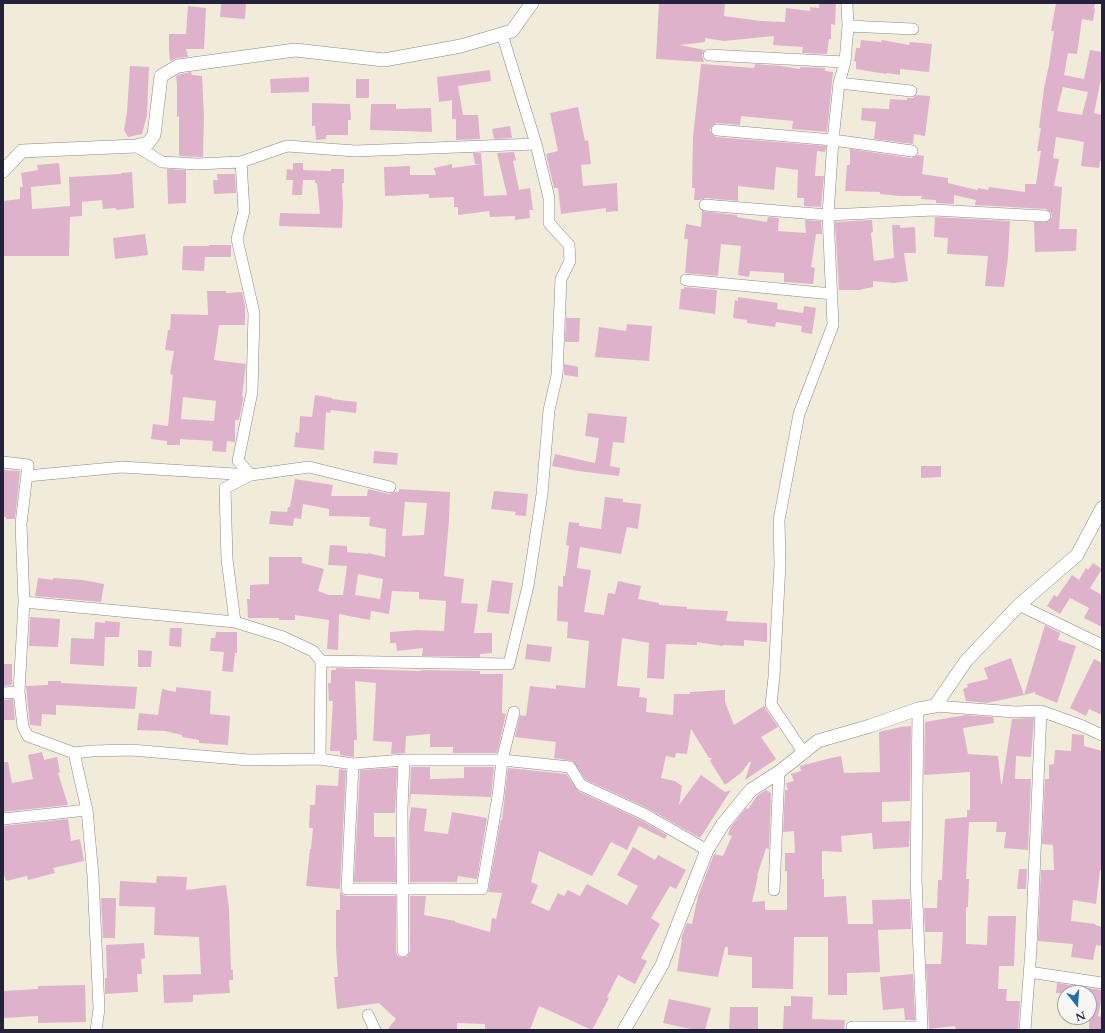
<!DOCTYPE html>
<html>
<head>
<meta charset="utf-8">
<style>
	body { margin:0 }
	#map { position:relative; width:1105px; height:1033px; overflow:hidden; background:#f1ecda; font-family:Cardo,serif }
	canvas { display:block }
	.frame { position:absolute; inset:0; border:4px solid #22223b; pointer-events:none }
	.north { position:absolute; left:1057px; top:985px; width:40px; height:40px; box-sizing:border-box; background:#f6f6f2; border:1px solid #a1a1a9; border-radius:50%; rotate:163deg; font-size:11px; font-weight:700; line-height:16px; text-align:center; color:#22223b }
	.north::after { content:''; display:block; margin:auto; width:14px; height:18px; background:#1f6fb2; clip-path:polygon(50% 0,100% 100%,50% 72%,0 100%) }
</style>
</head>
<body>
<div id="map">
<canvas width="1105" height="1033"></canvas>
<div class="frame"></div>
<div class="north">N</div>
</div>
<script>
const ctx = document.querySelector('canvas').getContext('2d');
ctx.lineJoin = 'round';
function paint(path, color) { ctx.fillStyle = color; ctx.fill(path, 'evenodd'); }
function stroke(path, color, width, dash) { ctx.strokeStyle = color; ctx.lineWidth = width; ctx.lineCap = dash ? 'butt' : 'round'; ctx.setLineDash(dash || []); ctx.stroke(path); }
const building = new Path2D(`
	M221 3H246L245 19 220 17Z
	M659 3H725L724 16 760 21 785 22 786 8 810 11V7L819 8V3H836L835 25 831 24V39H829L827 54 802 53 803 47 773 45 774 36 724 41 705 38V42L680 45 704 50 702 55 704 62 656 59Z
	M1056 3H1095L1094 8 1095 9 1093 21 1082 19 1077 54 1068 53 1064 75 1084 79 1090 50 1102 52V74L1094 113 1102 115V161H1100L1099 168 1081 166 1084 142 1056 137 1053 158 1059 159 1054 186 1062 187 1059 229H1077L1076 251 1035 252 1034 222H1048L1052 217 1051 213 1046 209 975 205 976 200 954 195V204L936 203V200L921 199 922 196H900L880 194V192L845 191 847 165H850V149L911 158 917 155 924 156 922 174 948 178V183L977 190 978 188 988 190 989 187 1025 192V184H1036L1041 151H1037L1041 128H1039L1044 88 1049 65 1054 31H1051ZM1063 87 1088 92 1082 115 1057 111Z
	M188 6 206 8 204 49H186L188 57 177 58 170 61 169 50V34H186Z
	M861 40 881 42 882 40 909 45 910 42 932 44 929 72 900 69V75L887 73 886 74 856 69V62L854 61 856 48H860Z
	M701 64 754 68 755 64 781 66 800 69V67L825 68V71L833 72 827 132 792 129 793 121 741 116 740 125 717 123 712 126 710 130 713 135 716 137 826 146 825 152 817 151 815 176H824L821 207 804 206V198H797L798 170 776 167 774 190 738 186V201L706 198 700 200H694L695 188H692L693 137Z
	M130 66 149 67 148 88 147 115 142 134 128 137 124 130 127 112Z
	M490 70 491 81 458 86 463 115H478L480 139 456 140V119H452V100L439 102 437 77Z
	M191 72 192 75 202 76 204 116 203 157 179 156V116L177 117V85L176 76 181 74Z
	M309 77V92L271 93 270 79Z
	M356 79H369V98H356Z
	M916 95 930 96 925 136 914 134 913 144 874 139 876 122 861 120 862 108 889 109 890 99 907 100V98H913Z
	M312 103 350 104 351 120H348V135H326V139L316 140 315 126H312Z
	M371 104H396V109L431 108 432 132 370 130Z
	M578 107 585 141 588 140 591 164 581 165 583 186 617 183 618 211 606 212V208L561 214 558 188H554L546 154 558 151 550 113Z
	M510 126 512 138 494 139 492 129Z
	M514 152 516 160 513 161 519 190 530 188 533 210H529L530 218 515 220V216L490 217 489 211 458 215V207H454V197L429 198V194L385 196 384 167 410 166V175H436L434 168 452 164V168L482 164 484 196 507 195 497 153Z
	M473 153H481L482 164H475Z
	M59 163 61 184 31 187 32 209 70 206 69 177 121 174V173L132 172 134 208 116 210V208L103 209 102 200 82 202V216L70 217 69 256H3V201L20 199V187H23L21 173 38 170 37 165Z
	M293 163H303V170L331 171V169H344V183H342L343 205 342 228 279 226 280 213 320 214 317 183H315V180H303L302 195H292L293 180H286L287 169 293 170Z
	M167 169 186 170V203L168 204Z
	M217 174H235L236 193 214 194 213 180H218Z
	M702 211 737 215V217L767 222 768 217 779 218 778 231 806 233 805 220 821 221 822 234H816L811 267 815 268 813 284 784 282V273L750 271 749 277 738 275 741 246 721 244 718 276 685 273 688 239H684L686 224 701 227Z
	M935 217 1010 221 1008 257 1004 287 985 286 988 256 947 254 948 238 934 237Z
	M872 220 873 232 871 233 874 261 894 258 892 225H900V228L915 227 916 253H904L908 281 894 283 873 281V287L859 290H839L835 222Z
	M145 234 148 255 115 259 113 238Z
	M209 245H231V257H205L204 271 182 270 183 246H209Z
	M684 287 717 290 715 314 679 309 681 289H684Z
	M207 291H226V293L242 292 245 306V325H219L214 360 246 364 242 396 243 397V400L239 420H235V442L227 441 226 452 212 451 213 441 180 439V445H167V441L151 439 153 424 168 426 173 375 170 374 174 351 165 350 168 330H170L171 314 208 315ZM183 397 216 401 214 421 181 419Z
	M738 297 778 303 777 309 803 313 804 306 816 308 812 334 801 332 802 326 776 322 775 327 747 323V320L733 318 735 300 738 301Z
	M566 318H580L579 342H565Z
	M627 324 652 326 649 361 595 357 599 327 626 331Z
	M564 364 578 367V377L564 375Z
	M315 395 332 398V399L357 402 356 413 331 410 330 413 326 412 324 450 294 447 296 432 299 433 300 416 312 417Z
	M588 413 627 417 624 443 613 442 610 466 620 468 619 476 578 471 552 466 555 454 595 463 599 438 585 436Z
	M374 451 398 453 397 465 373 463Z
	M921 466H941V477L921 478Z
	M3 470 20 471 15 519H6V517H3Z
	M295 479 333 485 331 496H367L368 489 389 494 395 492H399V489L450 492 449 521 444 576 464 579 461 603 478 604 474 633H492V653L480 654V657L422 656 423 648 397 651 396 643H390V632L417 630 444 631 446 601 419 599V592L392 591 389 614 371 611 370 620 339 614 338 650 327 649 329 620 295 615V620H279V618H248L247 599H250V585L269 584V557H302V563L324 569 318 591 329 595H343L347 566 328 565 330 545 347 546V552L368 554V553L385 557 386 529 369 526 370 517 329 516V509L303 504 301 519 294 518 293 526 269 524 271 511 287 512 288 507H290ZM405 502 427 503 424 535 402 536ZM358 574 383 579 380 599 355 595Z
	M494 491 528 494 526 516 515 515 516 512 491 509Z
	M605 497 623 499V502L641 504 638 529 627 527 621 554 580 547 577 568 591 570 584 612 604 615 608 593 615 594 618 581 641 586 638 599 659 603V605L687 607V609L728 611 726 621 767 623V642L744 640V646L723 645V646L697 642V645L666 644 664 679 647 678 649 643 622 638 617 686 640 688 639 697 647 698 646 712 673 715 674 694H690V692L725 690V702L734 725 764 706 778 727 761 737 776 759 745 780 751 762H749L742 772 725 785 710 761 712 758H709L691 729 687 754 676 753 675 758 666 756 661 778 675 781 682 786 679 805 701 775 725 792 731 790 700 838 647 808 586 780 573 761 554 758 556 742 515 737 520 715 526 716 530 686 556 689V685L585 688 589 641 567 638 568 622 557 621 558 586 563 587V576H565L569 546 566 545 569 522 579 523V526L601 529Z
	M1093 563 1102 569 1090 588 1102 595V627L1084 618 1089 608 1070 598 1060 614 1047 606 1054 595 1057 597 1072 575 1079 580 1086 568 1088 570Z
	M38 578 53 580V578L83 580 104 584 101 602 35 596Z
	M492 580 513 583 509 614 487 612Z
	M30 617 60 619 58 647 29 646Z
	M105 621 120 622 119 637H105L104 666 70 664 71 638 94 639 95 622 105 623Z
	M1045 625 1060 633 1058 640 1076 646 1057 703 1035 694V692L1024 695Z
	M170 628H182L181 647 169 646Z
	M216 632H237V653H235L233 672 222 671 224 652 210 651 211 638H215Z
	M527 644 552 647 550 662 525 659Z
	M138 650 152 651 151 667H138Z
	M1011 658 1024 695 987 703 966 701 963 689 968 687 967 684 988 679 984 668Z
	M1094 659 1102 663V715L1089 709 1086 716 1070 708Z
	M3 664H12V685L3 686Z
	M336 668 420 671 422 670 480 671V674H503L502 713 506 714 497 753H453V747H430V734L406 736 405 753 391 754 392 742 373 741 376 683 355 681 357 740H354V757L340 755V751H330L333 701H329L328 683H331V670H336Z
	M48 681H61V683L137 687 135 709 56 705V715L42 714 41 726 30 725 26 686 48 685Z
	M176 687 211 691 210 714 230 716 228 745 199 743V740L182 737V735L165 731 137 730 139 713 158 715 162 689 176 692Z
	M13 699 15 720H3V700Z
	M966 715 993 717 994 723 963 728 968 754 998 756 1001 784H1002L1012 719 1034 718 1031 757 1016 756 1015 779H1031L1028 850 1004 848 1006 832H996L997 822H969L966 879H969L968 907H966V944L987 945 988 916H1016L1014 966H999L998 989H1007L1006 1001H1020L1018 1030H956L955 1026 929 1029 926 964H941L943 932H925L924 908H937L938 880H942L945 819 967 817V810H970V772L924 775 925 722Z
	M911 726 910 801 882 802V822L910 821 909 847 873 849 872 833 841 836 842 852 822 851V879H824V897L846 896 848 924H873L872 900 910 899 911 929 878 930 880 972 847 973V995H828V937H794L793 989 752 988V957L728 955V947H725L718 977 677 971 682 939H681L687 923 692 924 698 896 714 854 723 856 732 836 728 835 730 828 746 808 748 809 757 796 766 790 771 793 769 849 766 848 757 876H758L752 902 765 901V910H787V871H785V853H795L794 831 783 832 785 790H788L786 783 794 781 791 774 801 771 800 766 827 759 841 756 844 773 880 772 879 732 901 727Z
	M1072 734 1084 735V746L1102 751V870H1100L1096 904 1073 900 1071 921 1096 924 1095 925 1102 927V946L1096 945 1093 960 1071 957 1073 944 1038 941 1041 870H1054L1053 845 1042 844 1045 779H1049V765L1054 764 1055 750 1071 751Z
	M42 752 44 760 57 757 60 772 58 773 68 805 3 812V762H8L12 783 33 779 28 755Z
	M411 767H430V779L464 778V767H494L491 797 411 794 409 812Z
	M390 768H397L395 813H374V837H395L396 882H354L360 770Z
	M508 768 566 774 578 791 641 820 667 835 665 839 639 826 627 850 611 842 592 876 539 851 531 882 538 885 531 903 549 911 558 893 564 896 568 890 580 896 587 884 627 905 638 886 617 875 633 847 655 860 658 855 686 870 676 889 670 886 651 918 660 924 641 958 647 961 635 984 618 975 607 997 609 998 592 1030 539 1006 530 1030H485V1024L457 1023V1030H387L396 1019 379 1003 337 1009 334 977H338L336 948V910H340V891L343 895 347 896H396V951L397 955 400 957H407L410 951V896H426L424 915 455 921V922L490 932 492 918 496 919 502 893 488 892 501 819 502 820Z
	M339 769 346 770 340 889 306 886 310 849H311L313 828H309L310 805H315L316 785 338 786Z
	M411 807 427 809 424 831 448 834 452 812 487 818 477 879 458 876 457 882H410L409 823Z
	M68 819 71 841 80 839 84 861 53 868 55 873 28 880 27 876 6 881 3 871V826Z
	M1019 869H1027L1026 889H1017Z
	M157 876 187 877 186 890 226 885 229 909 231 970H233V980H229L230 993 193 995V1002L164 1003 163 975 201 974 199 937 154 935 155 907 119 906 120 881 156 883Z
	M101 898H116L115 938H103Z
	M144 943 145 958 141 959 142 974H137L138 992 105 994V978H107L106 945Z
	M913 974 915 1020H905L904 1008 883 1010 880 977Z
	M1057 983 1102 990V997L1098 1016 1102 1017V1030H1089V993H1056Z
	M85 985 86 1022 38 1023V1016L3 1018V991L38 989V986Z
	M791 996 813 997 812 1019 845 1020 844 1030H783L784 1006H791Z
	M669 999 711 1008 705 1030H695L663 1023Z
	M730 1007H758V1030H729Z`);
const minor = new Path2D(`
	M848 26 913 29
	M709 55 845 62
	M839 83 911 91
	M717 130 833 140 912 151
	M136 146 162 162 197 164 241 162 287 146 355 151 536 144
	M241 162 244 211 237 239 254 313 252 392 238 461 251 475 225 488 227 559 235 622 283 637 313 651 321 661
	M705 205 828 215 934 210 1045 216
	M686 280 832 294
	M3 462 28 465 21 524 24 602 19 692 23 727 28 736 74 753 87 810 93 876 99 1009 96 1030
	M27 476 122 467 251 475 309 467 390 487
	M24 602 235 622
	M1019 605 1102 645
	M3 693 19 692
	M935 706 1015 712 1041 711 1080 725 1102 735
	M803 752 771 704 774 677 780 564 779 520 799 414 833 325 828 215 833 140 839 83 845 62 848 26 847 3
	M74 753 92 751 131 750 249 760 320 759 353 764 404 760H502L570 767 581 785 644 814 707 850
	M320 759 321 661 509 664 528 586 542 494 549 410 557 375 561 279 570 261 569 245 549 223V198L536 144 502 34
	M353 764 347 889H482L498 796 502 760 514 712
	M3 819 87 810
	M774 890 779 772
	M403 951 402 809 404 760
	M1029 972 1102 983
	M368 1015 375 1030
	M852 1030V1027H922L916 878 918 709
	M1025 1030 1031 949 1041 711`);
const tertiary = new Path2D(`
	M3 171 22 151 136 146 148 143 154 135 161 76 178 66 295 50 384 60 461 46 512 31 532 3
	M624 1030 662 965 707 850 723 824 751 790 779 772 818 741 870 726 918 709 935 706 966 661 1019 605 1077 555 1102 508`);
paint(building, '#dfb2cb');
stroke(minor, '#8a878a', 12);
stroke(tertiary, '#8a878a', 14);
stroke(minor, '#fff', 11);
stroke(tertiary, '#fff', 13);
</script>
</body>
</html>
